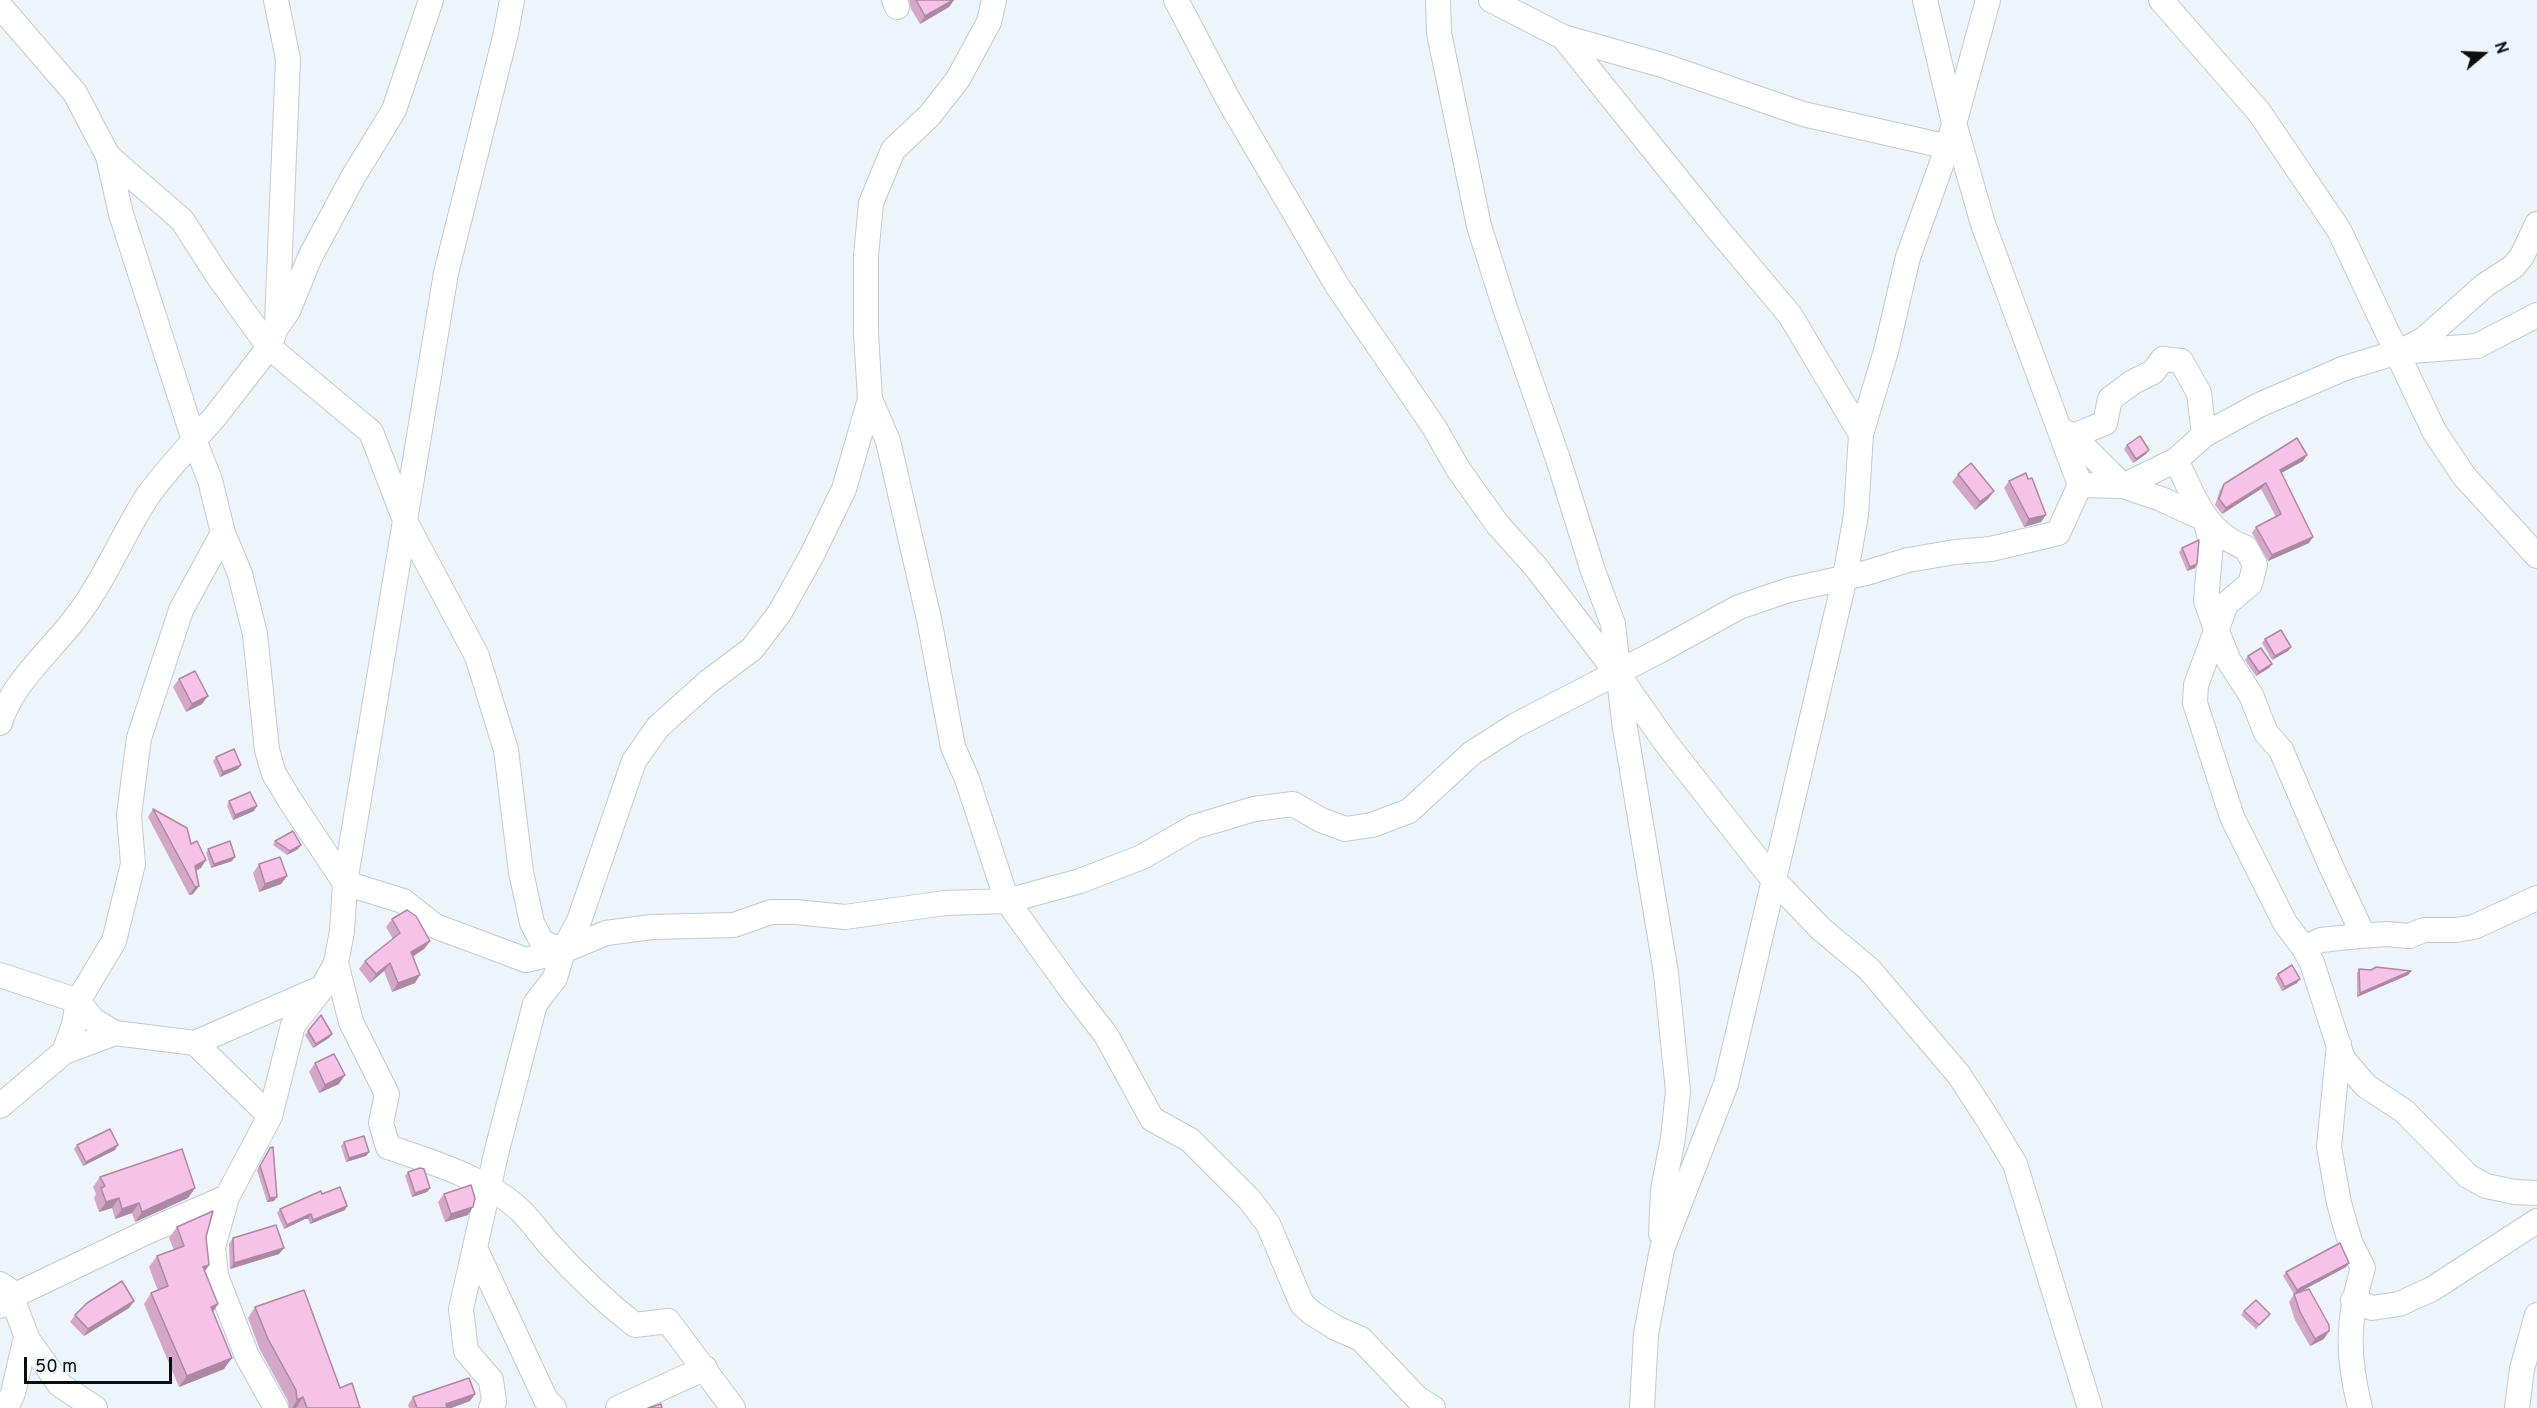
<!DOCTYPE html>
<html>
<head>
<meta charset="utf-8">
<style>
	body { margin:0 }
	#map { position:relative; width:2537px; height:1408px; overflow:hidden; background:#edf5fa; font-family:Overpass,sans-serif }
	canvas { display:block }
	.north { position:absolute; left:2453px; top:24px; width:60px; height:60px; -webkit-text-stroke:4px #edf5fa; paint-order:stroke; rotate:71deg; font-size:16px; font-weight:700; line-height:24px; text-align:center; color:#0b0d0f }
	.north::after { content:''; display:block; margin:auto; width:21px; height:27px; background:#0b0d0f; clip-path:polygon(50% 0,100% 100%,50% 72%,0 100%) }
	.scale { position:absolute; left:24px; top:1357px; width:148px; height:27px; box-sizing:border-box; border:3px solid #0b0d0f; border-top:0; padding-left:8px; font-size:18px; line-height:21px; white-space:nowrap; color:#0b0d0f; -webkit-text-stroke:4px #edf5fa; paint-order:stroke }
</style>
</head>
<body>
<div id="map">
<canvas width="2537" height="1408"></canvas>
<div class="north">N</div>
<div class="scale">50 m</div>
</div>
<script>
const ctx = document.querySelector('canvas').getContext('2d');
ctx.lineJoin = 'round';
function stroke(path, color, width, dash) { ctx.strokeStyle = color; ctx.lineWidth = width; ctx.lineCap = dash ? 'butt' : 'round'; ctx.setLineDash(dash || []); ctx.stroke(path); }
function paint(path, color) { ctx.fillStyle = color; ctx.fill(path, 'evenodd'); }
const minor = new Path2D(`
	M276 0 288 59 277 323
	M431 0 394 110 353 177 310 257 288 311 276 328 269 347 214 418 194 440 210 480 223 533 240 574 255 634 267 750 274 774 291 802 345 883 403 901 435 926 526 960 563 951 606 933 652 927 734 925 771 912H796L845 917 945 903 1007 901 1080 881 1142 857 1194 827 1254 809 1293 804 1321 820 1345 829 1372 825 1409 811 1472 753 1516 725 1659 651 1739 607 1789 590 1866 573 1908 560 1955 552 1991 549 2058 533 2080 485 1983 224 1954 123 1925 0
	M894 0 897 7
	M1176 0 1229 101 1338 287 1434 427 1458 469 1498 525 1535 566 1617 673 1666 743 1772 878 1821 929 1869 969 1959 1075 1989 1121 2015 1164 2090 1408
	M1438 0 1439 33 1479 226 1505 308 1558 459 1593 571 1613 624 1624 722 1666 973 1678 1091 1673 1138 1663 1190 1661 1234
	M1491 0 1563 37 1662 65 1803 114 1962 150
	M2161 0 2259 112 2339 230 2434 431 2464 476 2537 556
	M0 6 75 93 108 156 182 220 218 276 269 347 371 432 406 523 477 656 506 750 521 872 532 923 542 942 563 951
	M1563 37 1716 227 1790 315 1861 434
	M2405 349 2423 340 2485 285 2513 267 2522 256 2537 224
	M870 399 888 441 929 619 953 747 967 779 1007 901 1072 991 1106 1035 1152 1119 1190 1140 1249 1199 1268 1224 1302 1304 1312 1313 1336 1328 1361 1339 1417 1398 1433 1408
	M2060 429 2073 436 2123 486 2161 499 2205 519 2211 542 2206 601 2216 629 2229 661 2251 695 2266 733 2281 750 2330 864 2359 926V936L2321 940 2304 948
	M2073 436 2105 423 2110 399 2133 382 2153 372 2163 359 2181 361 2199 393 2204 435
	M2176 460C2195 498 2204 532 2246 548L2255 565 2250 584 2226 604 2196 685 2195 703 2232 817 2285 923 2304 948 2312 963 2343 1059 2366 1086 2404 1111 2468 1176 2486 1186 2515 1192 2537 1193
	M2080 485 2123 486 2176 460 2204 435 2259 405 2345 368 2398 352 2477 346 2537 315
	M0 723C12 682 52 650 77 616 105 579 122 536 147 497 161 477 178 459 194 440L121 214 108 156
	M2359 936 2387 934 2409 936 2424 930H2456L2474 927 2537 898
	M336 963 351 1022 387 1094 381 1123 388 1147C432 1162 488 1179 522 1212 532 1222 540 1234 549 1244 575 1273 604 1301 635 1325L668 1321 733 1408
	M0 975 78 1001 93 1020 115 1033 195 1043 321 988
	M195 1043 270 1116
	M2339 1044 2329 1147 2339 1203 2350 1242 2363 1268C2347 1320 2347 1355 2360 1408
	M64 1052 74 1025 78 1001 114 941 133 864 129 815 139 738 181 610 223 533
	M0 1106 64 1052 115 1033
	M475 1248 546 1400 554 1408
	M0 1284 9 1290 28 1340 60 1385 95 1408
	M2353 1300 2372 1308 2399 1304 2432 1289 2537 1221
	M0 1306 11 1297 149 1231 227 1197
	M6 1408 13 1393 26 1337
	M276 1408 247 1356 216 1276 213 1247 227 1197 270 1116 293 1025 323 987 336 963 342 931 345 883 446 273 506 33 512 0
	M491 1408 494 1402 491 1380 466 1351 461 1309 497 1150 535 1004 555 978 563 951 579 921 634 761 658 727 708 682 752 649 779 614 812 555 844 489 870 399 866 333V256L871 203 893 150 930 115 958 79 989 22 994 0
	M618 1408 705 1368
	M1642 1408 1646 1334 1662 1249 1726 1084 1845 577 1856 515 1861 434 1886 351 1908 257 1948 146 1988 0
	M2517 1408 2522 1369 2537 1315`);
const wall = new Path2D(`
	M909 0H954L949 7 920 24 911 9Z
	M2127 445 2149 450 2146 454 2133 463 2124 449Z
	M2307 455 2303 461 2281 473 2309 543 2268 561 2252 533 2256 527 2276 517 2261 489 2222 514 2215 505 2220 490 2224 484Z
	M1958 474 1994 491 1988 499 1975 510 1952 482Z
	M2009 481 2041 522 2024 527 2004 488Z
	M2182 548 2195 568 2187 571 2179 552Z
	M2265 639 2291 647 2288 651 2272 660 2262 643Z
	M2248 656 2272 664 2269 668 2256 676 2245 660Z
	M179 679 202 704 186 712 173 687Z
	M216 757 241 765 238 769 220 777 213 761Z
	M229 801 254 811 233 820 227 806Z
	M153 809 191 844 201 868 196 871 199 886 193 894 189 895 148 817Z
	M275 841 301 845 298 849 287 855 273 845Z
	M208 849 232 861 211 868 206 853Z
	M259 864 287 876 281 884 259 892 253 873Z
	M392 919 430 941 424 949 413 956 415 983 392 992 384 971 370 983 359 969 365 961 393 939 386 927Z
	M2359 969 2371 970 2411 971 2408 975 2357 997V973Z
	M2278 974 2297 983 2282 991 2275 978Z
	M321 1015 329 1038 313 1048 305 1035Z
	M315 1063 339 1084 319 1093 309 1072Z
	M344 1142 369 1152 366 1156 346 1162 341 1146Z
	M77 1145 115 1150 83 1166 74 1149Z
	M270 1148 274 1201 267 1202 257 1170Z
	M408 1172 430 1188 427 1192 412 1197 405 1176Z
	M100 1177 195 1188 188 1198 135 1222 132 1213 115 1219 112 1208 99 1212 94 1198 96 1194 93 1187Z
	M322 1194 345 1210 310 1224 308 1219H305L284 1229 277 1213 280 1209Z
	M444 1194 468 1215 445 1222 438 1202Z
	M177 1227 206 1237 209 1265 204 1272 224 1369 179 1387 144 1304 151 1293 158 1291 149 1267 157 1256 174 1250 169 1238Z
	M233 1238 284 1248 279 1254 230 1269 229 1244Z
	M2349 1263 2346 1267 2296 1294 2324 1339 2310 1346 2295 1320 2289 1302 2294 1294 2283 1276 2286 1272Z
	M134 1301 129 1308 84 1336 70 1322 75 1315Z
	M255 1307 340 1388 360 1408H289L288 1401 260 1350 248 1318Z
	M2244 1311 2270 1314 2256 1329 2241 1315Z
	M475 1394 470 1401 451 1408H409L408 1405 413 1397Z`);
const shadedWall = new Path2D(`
	M953 0H954L949 7 920 24 925 16Z
	M2149 450 2146 454 2133 463 2136 459Z
	M2307 455 2303 461 2276 476 2280 470Z
	M2266 483 2261 489 2222 514 2226 508Z
	M1994 491 1988 499 1975 510 1980 502Z
	M2046 515 2041 522 2024 527 2029 519Z
	M2313 537 2309 543 2268 561 2272 555Z
	M2197 564 2195 568 2187 571 2190 567Z
	M2291 647 2288 651 2272 660 2275 656Z
	M2272 664 2269 668 2256 676 2259 672Z
	M208 696 202 704 186 712 192 704Z
	M241 765 238 769 220 777 223 772Z
	M257 806 254 811 233 820 235 815Z
	M301 845 298 849 287 855 290 851Z
	M235 857 232 861 211 868 214 864Z
	M206 860 201 868 189 874 195 866Z
	M287 876 281 884 259 892 265 884Z
	M199 886 193 894 189 895 195 887Z
	M430 941 424 949 406 961 411 952Z
	M390 963 384 971 370 983 376 974Z
	M2411 971 2408 975 2357 997 2360 993Z
	M420 975 415 983 392 992 398 983Z
	M2300 979 2297 983 2282 991 2285 987Z
	M332 1034 329 1038 313 1048 316 1044Z
	M345 1075 339 1084 319 1093 325 1085Z
	M118 1145 115 1150 83 1166 86 1162Z
	M369 1152 366 1156 346 1162 349 1158Z
	M195 1188 188 1198 135 1222 142 1212Z
	M430 1188 427 1192 412 1197 415 1193Z
	M277 1197 274 1201 267 1202 270 1198Z
	M119 1198 112 1208 99 1212 106 1202Z
	M139 1203 132 1213 115 1219 122 1209Z
	M347 1206 345 1210 310 1224 313 1220Z
	M473 1207 468 1215 445 1222 451 1214Z
	M311 1214 308 1219H305L284 1229 287 1225 308 1215Z
	M284 1248 279 1254 230 1269 234 1263Z
	M2349 1263 2346 1267 2294 1295 2297 1290Z
	M209 1265 202 1276 203 1267Z
	M134 1301 129 1308 84 1336 88 1329Z
	M218 1304 211 1315V1307Z
	M2329 1331 2324 1339 2310 1346 2315 1339Z
	M232 1358 224 1369 179 1387 187 1376Z
	M475 1394 470 1401 451 1408H443L446 1404Z
	M303 1397 296 1408H292L297 1400Z`);
const building = new Path2D(`
	M916 0H953L925 16Z
	M2140 436 2149 450 2136 459 2127 445Z
	M2297 438 2307 455 2280 470 2313 537 2272 555 2256 527 2281 514 2266 483 2226 508 2219 499 2224 484Z
	M1971 463 1994 491 1980 502 1958 474Z
	M2026 473 2028 479 2032 478 2046 515 2029 519 2009 481Z
	M2199 540 2197 564 2190 567 2182 548Z
	M2281 630 2291 647 2275 656 2265 639Z
	M2261 648 2272 664 2259 672 2248 656Z
	M195 671 208 696 192 704 179 679Z
	M234 749 241 765 223 772 216 757Z
	M250 792 257 806 235 815 229 801Z
	M153 809 187 828 191 844 197 841 206 860 195 866 199 886 195 887Z
	M293 831 301 845 290 851 275 841Z
	M230 841 235 857 214 864 208 849Z
	M280 857 287 876 265 884 259 864Z
	M407 910 416 916 430 941 411 952 420 975 398 983 390 963 376 974 365 961 400 933 392 919Z
	M2292 965 2300 979 2285 987 2278 974Z
	M2376 967 2411 971 2360 993 2359 969 2371 970Z
	M321 1015 332 1034 316 1044 308 1031Z
	M334 1054 345 1075 325 1085 315 1063Z
	M110 1129 118 1145 86 1162 77 1145Z
	M364 1136 369 1152 349 1158 344 1142Z
	M273 1147 277 1197 270 1198 260 1166 270 1148Z
	M182 1149 195 1188 142 1212 139 1203 122 1209 119 1198 106 1202 101 1188 105 1186 100 1177Z
	M420 1168 424 1169 430 1188 415 1193 408 1172Z
	M471 1185 475 1198 473 1207 451 1214 444 1194Z
	M340 1187 347 1206 313 1220 311 1214 308 1215 287 1225 280 1209 321 1191 322 1194Z
	M213 1211 206 1237 209 1265 203 1267 218 1304 211 1307 232 1358 187 1376 151 1293 168 1286 157 1256 184 1246 177 1227Z
	M276 1225 284 1248 234 1263 233 1238Z
	M2340 1243 2349 1263 2297 1290 2286 1272Z
	M122 1281 134 1301 88 1329 75 1315 87 1303Z
	M2309 1289 2329 1325V1331L2315 1339 2300 1312 2294 1294Z
	M304 1290 340 1388 352 1383 360 1408H307L303 1397 297 1400 296 1390 268 1339 255 1307Z
	M2256 1300 2270 1314 2259 1325 2244 1311Z
	M469 1378 475 1394 446 1404 447 1408H417L413 1397Z
	M661 1404 662 1408H648Z`);
stroke(minor, '#c2c9cf', 26);
stroke(minor, '#fff', 24);
paint(wall, '#d4a7c8');
paint(shadedWall, '#ac88a2');
paint(building, '#f6c2e8');
stroke(building, '#ac88a2', 1.5);
</script>
</body>
</html>
